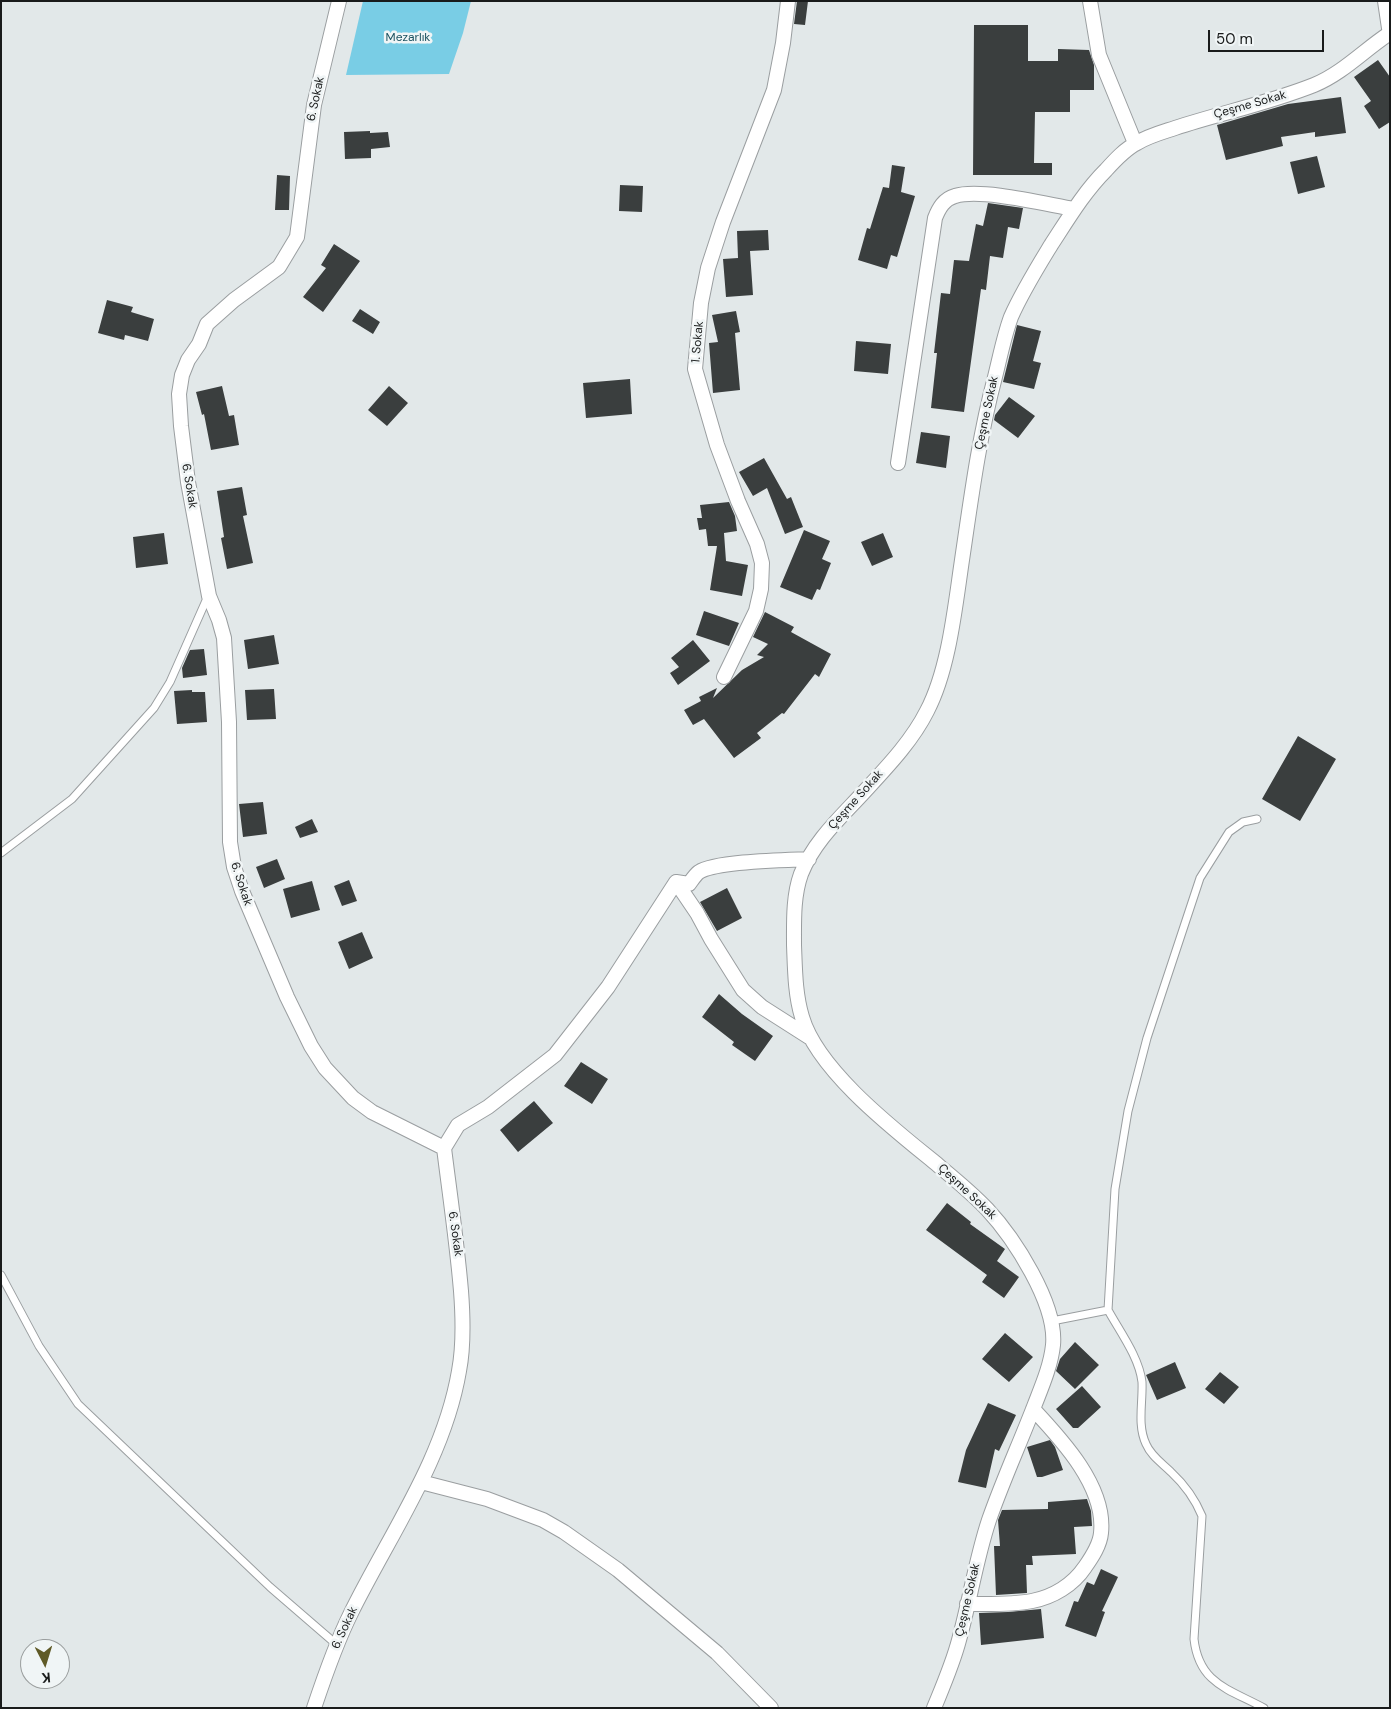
<!DOCTYPE html>
<html>
<head>
<meta charset="utf-8">
<style>
	body { margin:0 }
	#map { position:relative; width:1391px; height:1709px; overflow:hidden; background:#e2e8e9; font-family:"DM Sans",sans-serif }
	canvas { display:block }
	.frame { position:absolute; inset:0; border:2px solid #191b1b; pointer-events:none }
	.north { position:absolute; left:20px; top:1639px; width:50px; height:50px; box-sizing:border-box; background:#f0f5f6; border:1px solid #9a9e9e; border-radius:50%; rotate:175deg; font-size:14px; font-weight:700; line-height:20px; text-align:center; color:#191b1b }
	.north::after { content:''; display:block; margin:auto; width:18px; height:22px; background:#5f5a27; clip-path:polygon(50% 0,100% 100%,50% 72%,0 100%) }
	.scale { position:absolute; left:1208px; top:30px; width:116px; height:22px; box-sizing:border-box; border:2px solid #191b1b; border-top:0; padding-left:6px; font-size:15px; line-height:18px; white-space:nowrap; color:#191b1b; -webkit-text-stroke:4px #f0f5f6; paint-order:stroke }
</style>
</head>
<body>
<div id="map">
<canvas width="1391" height="1709"></canvas>
<div class="frame"></div>
<div class="north">K</div>
<div class="scale">50 m</div>
</div>
<script>
const ctx = document.querySelector('canvas').getContext('2d');
ctx.lineJoin = 'round';
function paint(path, color) { ctx.fillStyle = color; ctx.fill(path, 'evenodd'); }
function stroke(path, color, width, dash) { ctx.strokeStyle = color; ctx.lineWidth = width; ctx.lineCap = dash ? 'butt' : 'round'; ctx.setLineDash(dash || []); ctx.stroke(path); }
function label(font, color, halo, rows, align = 'center') {
  ctx.font = font + ' "DM Sans",sans-serif'; ctx.lineWidth = 5; ctx.setLineDash([]); ctx.textBaseline = 'middle'; ctx.strokeStyle = halo; ctx.fillStyle = color; for (const [text, x, y, turn = 0] of rows) {
    ctx.save(); ctx.translate(x, y); ctx.rotate((+turn || 0) * Math.PI / 180); ctx.textAlign = isNaN(turn) ? turn : align; if (halo) ctx.strokeText(text, 0, 0); ctx.fillText(text, 0, 0); ctx.restore();
  }
}
const green = new Path2D(`
	M363 1H471L463 33 449 74 346 75Z`);
const building = new Path2D(`
	M797 1H808L805 25 794 24Z
	M974 25H1028V61H1058V49L1089 50 1094 65V90H1070V112H1035L1034 163H1052V175H973Z
	M1378 60 1390 77V122L1379 129 1364 106 1371 101 1354 77Z
	M1341 97 1346 133 1315 137V132L1281 137 1283 146 1226 160 1217 125 1288 104Z
	M370 131V133L388 132 390 147 371 149V158L345 159 344 132Z
	M1317 156 1325 187 1298 194 1290 162Z
	M892 165 905 167 901 192 915 196 897 257 891 255 887 269 858 260 867 228 870 229 883 187 889 188Z
	M277 175 290 176 289 210H275Z
	M620 185 643 186 642 212 619 211Z
	M988 203 1023 208 1019 229 1008 227 1003 258 990 256 986 290 981 289 964 412 931 408 937 353H934L941 293 950 294 954 260 969 261 976 224 983 226Z
	M768 230 769 250 750 251 753 295 726 297 723 259 738 258 737 231Z
	M334 244 360 261 323 312 303 297 326 268 321 265Z
	M107 300 133 307 131 312 154 319 148 341 125 335 124 340 98 333Z
	M360 309 380 322 373 334 352 321Z
	M736 311 740 332 735 333 740 390 713 393 709 343 718 342 712 315Z
	M1017 325 1041 331 1033 361 1041 363 1034 389 1003 382Z
	M856 341 891 344 888 374 854 371Z
	M630 379 632 414 586 418 583 383Z
	M222 386 229 416 234 415 239 445 211 450 204 414 202 415 196 392Z
	M389 386 408 403 387 426 368 410Z
	M1009 397 1035 416 1018 438 994 420 995 415Z
	M921 432 950 436 946 468 916 463Z
	M764 458 787 499 791 497 803 527 785 534 767 488 753 496 739 472Z
	M242 487 247 515 243 516 253 563 227 569 221 538 224 537 217 491Z
	M729 502 735 516 737 531 724 533 726 561 748 565 742 596 710 590 717 546H708L706 529 699 530 697 518H702L700 505Z
	M804 530 830 541 822 559 831 563 820 590 817 589 812 600 780 587Z
	M164 533 168 564 136 568 133 537Z
	M883 533 893 557 872 566 861 542Z
	M704 611 739 623 729 646 696 635Z
	M765 612 794 627 791 632 831 654 819 677 815 674 784 714 782 713 757 733 761 738 734 758 704 719 693 725 684 710 701 701 699 697 717 688 713 698 742 670 764 657 757 655 768 644 753 637Z
	M274 635 279 664 248 669 244 640Z
	M693 640 710 661 678 685 670 673 679 667 671 658Z
	M204 649 207 675 183 678 182 668 190 650Z
	M274 689 276 719 247 720 245 690Z
	M192 690V692H205L207 722 177 724 174 691Z
	M1298 736 1336 759 1300 821 1262 799Z
	M263 802 267 834 243 837 239 804Z
	M312 819 318 832 300 838 295 827Z
	M277 859 285 879 264 888 256 867Z
	M349 880 357 901 342 906 334 886Z
	M312 881 320 910 291 918 283 889Z
	M727 888 742 918 717 931 700 902Z
	M362 932 373 958 349 969 338 942Z
	M719 994 742 1014 773 1036 755 1061 732 1045 734 1042 702 1017Z
	M581 1062 608 1079 592 1104 564 1086Z
	M534 1101 553 1123 518 1152 500 1130Z
	M947 1203 971 1222 970 1224 1005 1249 997 1261 1019 1277 1004 1298 982 1282 987 1275 926 1230Z
	M1005 1333 1033 1357 1009 1382 982 1359Z
	M1075 1342 1099 1365 1075 1389 1056 1371 1060 1359Z
	M1175 1362 1186 1388 1157 1400 1146 1375Z
	M1220 1372 1239 1387 1224 1404 1205 1389Z
	M1082 1386 1101 1407 1078 1428H1073L1056 1409Z
	M988 1403 1016 1415 999 1451 995 1449 986 1488 958 1482 966 1450Z
	M1050 1440 1055 1447 1063 1470 1042 1477H1037L1027 1447Z
	M1087 1499 1091 1511 1092 1526 1074 1527 1076 1554 1032 1556 1033 1565H1026L1027 1593 996 1595 994 1546H1000L998 1520 1002 1510 1048 1509V1502Z
	M1101 1569 1118 1577 1102 1611 1105 1612 1096 1637 1065 1626 1074 1601 1078 1602 1087 1582 1094 1585Z
	M1041 1609 1044 1638 981 1645 979 1613 1008 1612Z`);
const service = new Path2D(`
	M1 853 72 799 154 708 170 682 208 596
	M1 1275 39 1346 78 1404 270 1587 336 1644
	M1108 1310 1115 1189 1128 1111 1147 1038 1200 878 1229 832 1243 822 1257 819
	M1052 1321 1108 1310C1120 1332 1139 1357 1142 1382 1143 1402 1137 1425 1146 1444 1151 1456 1162 1463 1171 1472 1185 1485 1195 1499 1202 1516L1194 1639C1199 1684 1229 1689 1264 1708`);
const minor = new Path2D(`
	M1090 1 1099 55 1135 143
	M1385 1 1390 35
	M898 463 935 218C939 208 944 199 955 196 981 188 1045 204 1074 209
	M724 677 756 611 761 589 762 563 757 544 738 501 717 445 695 369 701 303 708 268 723 222 774 90 783 43 788 1
	M809 1037 762 1007 743 990 711 939 697 913 676 882 689 884C692 880 695 875 699 872 715 861 787 860 809 859
	M444 1148 458 1125 488 1107 555 1055 608 987 676 882
	M421 1482 487 1499 543 1520 564 1532 618 1570 717 1653 771 1708
	M967 1604C988 1604 1011 1605 1032 1601 1053 1597 1073 1585 1085 1567 1092 1557 1100 1545 1101 1533 1106 1487 1062 1440 1033 1409
	M314 1708C325 1675 336 1643 351 1613 390 1534 444 1459 459 1371 464 1345 463 1317 461 1291 457 1243 450 1196 444 1148L372 1112 353 1098 325 1068 311 1046 287 997 242 891 234 867 230 842 229 722 224 638 219 620 209 596 188 482 181 426 179 394 182 375 188 360 199 344 207 324 234 300 279 267 297 237 314 105 339 1
	M934 1708C943 1686 953 1663 959 1640 970 1600 976 1559 989 1520 1003 1480 1020 1443 1035 1404 1042 1386 1051 1365 1053 1345 1057 1304 1014 1238 987 1209 970 1191 951 1176 933 1161 891 1127 817 1069 802 1017 795 994 795 969 794 945 794 922 793 896 801 874 814 841 841 817 864 792 887 767 912 741 927 711 949 669 955 607 962 560 971 499 979 437 995 377 1000 357 1004 336 1011 317 1022 292 1037 268 1051 245 1068 219 1084 192 1106 170 1115 160 1125 149 1137 143 1148 136 1163 132 1175 128 1221 113 1269 103 1314 85 1343 73 1364 50 1390 33`);
const parkNames = [
	["Mezarlık",408,38]
];
const streetNames = [
	["6. Sokak",316,99,-78],
	["Çeşme Sokak",1250,105,-16],
	["1. Sokak",698,342,-85],
	["Çeşme Sokak",987,413,-78],
	["6. Sokak",189,486,81],
	["Çeşme Sokak",856,800,-48],
	["6. Sokak",241,884,72],
	["Çeşme Sokak",967,1192,43],
	["6. Sokak",455,1234,82],
	["Çeşme Sokak",968,1600,-77],
	["6. Sokak",345,1628,-65]
];
paint(green, '#79cde5');
paint(building, '#3a3e3e');
stroke(service, '#9a9ea0', 9);
stroke(minor, '#9a9ea0', 16);
stroke(service, '#fff', 7);
stroke(minor, '#fff', 14);
label('12px', '#1c5361', '#f0f5f6', parkNames);
label('12px', '#191b1b', '#f0f5f6', streetNames);
</script>
</body>
</html>
